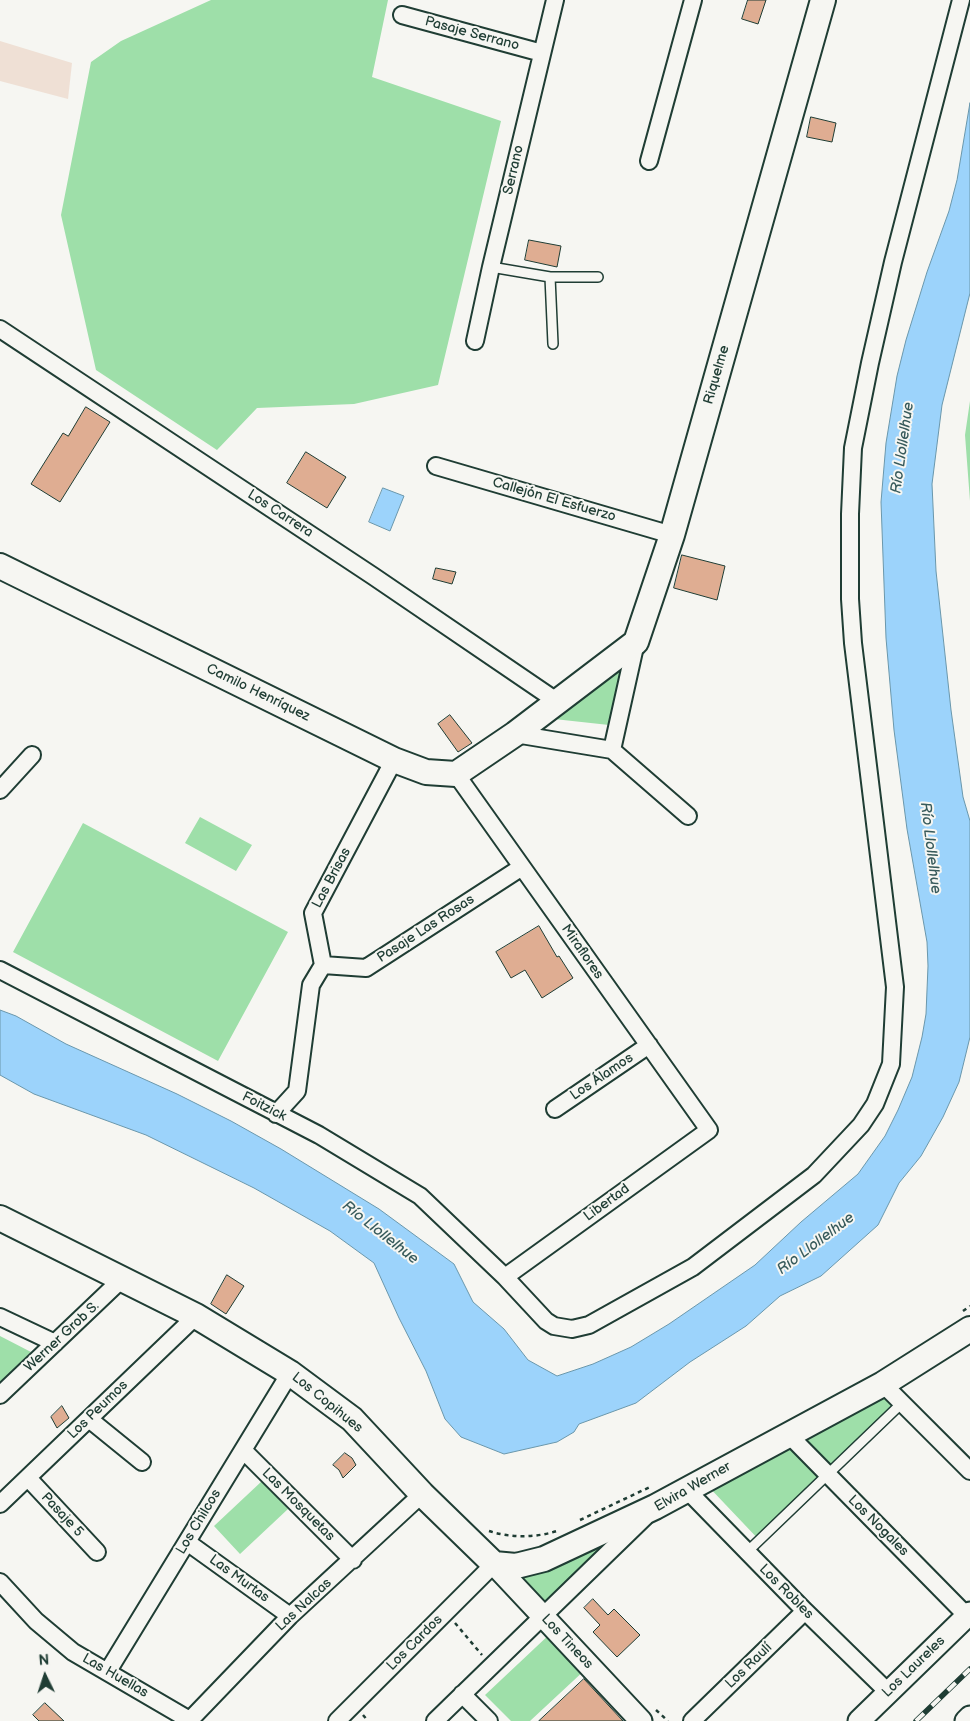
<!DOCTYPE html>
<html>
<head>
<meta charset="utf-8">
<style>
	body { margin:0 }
	#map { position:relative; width:970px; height:1721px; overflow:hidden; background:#f6f6f2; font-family:"Balsamiq Sans",sans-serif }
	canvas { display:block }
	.north { position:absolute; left:20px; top:1651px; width:50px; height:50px; -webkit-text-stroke:4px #f6f6f2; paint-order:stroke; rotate:356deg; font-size:14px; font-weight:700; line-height:20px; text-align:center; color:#1f3d34 }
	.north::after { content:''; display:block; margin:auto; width:18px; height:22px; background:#1f3d34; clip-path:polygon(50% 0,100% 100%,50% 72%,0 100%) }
</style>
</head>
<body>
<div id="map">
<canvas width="970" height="1721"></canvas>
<div class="north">N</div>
</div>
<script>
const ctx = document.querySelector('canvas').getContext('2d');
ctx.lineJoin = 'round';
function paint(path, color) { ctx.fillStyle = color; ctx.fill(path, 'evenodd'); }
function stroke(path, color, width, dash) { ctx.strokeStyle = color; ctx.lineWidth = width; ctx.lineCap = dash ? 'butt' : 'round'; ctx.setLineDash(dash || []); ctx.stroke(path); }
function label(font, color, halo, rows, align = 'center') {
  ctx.font = font + ' "Balsamiq Sans",sans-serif'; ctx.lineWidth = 4; ctx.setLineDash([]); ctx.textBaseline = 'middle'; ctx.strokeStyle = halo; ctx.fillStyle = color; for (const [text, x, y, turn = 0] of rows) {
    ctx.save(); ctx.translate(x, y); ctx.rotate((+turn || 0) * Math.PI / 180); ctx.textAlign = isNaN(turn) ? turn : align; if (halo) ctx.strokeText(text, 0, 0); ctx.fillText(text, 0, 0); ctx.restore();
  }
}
const built = new Path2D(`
	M0 41 72 63 68 99 0 81Z`);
const green = new Path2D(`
	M211 0H388L372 77 501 121 438 385 354 404 257 408 217 450 96 370 61 215 91 62 121 41Z
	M970 401V501L965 435Z
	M623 664 609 725 554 719Z
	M200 817 252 845 236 871 185 843Z
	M83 823 288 932 218 1061 13 952Z
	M0 1336 31 1352 0 1382Z
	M890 1384 908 1404 762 1543 706 1484Z
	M262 1481 288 1509 240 1554 214 1526Z
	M626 1530 547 1604 522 1576Z
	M552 1632 587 1668 530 1721H511L485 1695Z`);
const water = new Path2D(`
	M970 103V293L942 405 932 484 936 571 951 710 963 797 970 821V1037L959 1082 943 1117 921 1156 899 1183 878 1225 821 1276 780 1296 746 1326 690 1362 636 1403 579 1424 574 1432 557 1442 504 1454 461 1437 445 1419 426 1371 399 1318 374 1263 330 1231 254 1188 146 1135 34 1094 0 1075V1010L16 1016 66 1044 177 1094 231 1121 281 1149 379 1209 454 1264 473 1302 504 1329 528 1360 557 1376 593 1364 631 1347 669 1324 755 1265 801 1222 858 1174 885 1136 898 1110 912 1077 922 1037 926 1014 928 966 927 942 907 829 894 730 886 638 881 502 886 443 897 376 906 340 927 272 949 211 957 180Z
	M383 488 404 496 390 531 369 522Z`);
const building = new Path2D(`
	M748 0H766L758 24 742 19Z
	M811 117 836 123 832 142 807 137Z
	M529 240 561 246 557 267 525 260Z
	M86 407 110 422 60 502 31 484 63 433 68 436Z
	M306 452 346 477 327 508 287 483Z
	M682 555 725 566 717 600 674 588Z
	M436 568 456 572 452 584 433 579Z
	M450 715 472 743 458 752 438 724Z
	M539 926 557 957 559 956 573 978 542 998 525 970 511 978 496 952Z
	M227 1275 244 1286 226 1314 211 1304Z
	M62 1406 69 1418 57 1428 51 1417Z
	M345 1453 352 1458 356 1465 343 1478 339 1470 333 1465Z
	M593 1599 608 1615 614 1609 640 1635 617 1657 593 1632 600 1625 584 1608Z
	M584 1679 623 1721H539Z
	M45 1703 64 1721H39L33 1715Z`);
const path = new Path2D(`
	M963 1311 970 1306
	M580 1520 652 1486
	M489 1531C510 1538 535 1538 557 1531
	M455 1623 482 1655
	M656 1710 668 1721
	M363 1715 368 1721`);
const service = new Path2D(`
	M491 267 550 277H598
	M550 277 553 344
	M747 1552 902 1403`);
const minor = new Path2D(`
	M402 15 542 53
	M649 161 693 0
	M0 329 373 576 558 702
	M475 341 491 267 555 0
	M436 466 672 535
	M515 734 612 750 688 816
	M612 750 636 642
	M456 774 709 1130 505 1277
	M0 790 32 755
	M323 965 366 968 522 867
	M0 970 319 1135 420 1196 505 1277 546 1321 554 1326 572 1329 589 1325 693 1267 814 1175 861 1125 875 1104 891 1064 895 987 853 643 850 599V514L853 448 870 363 893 262 961 0
	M555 1109 649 1045
	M276 1114 297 1091 311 985 323 965 313 913 394 760
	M0 1317 55 1343
	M883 1384 970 1471
	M0 1395 123 1278
	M89 1419 142 1462
	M789 1435 967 1616
	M243 1450 353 1560
	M28 1478 97 1552
	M686 1489 805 1611 888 1692
	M0 1504 196 1316
	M187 1542 290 1616
	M0 1582 36 1621 73 1652 191 1721
	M108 1671 290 1373
	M462 1694 489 1721
	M190 1720 290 1616 422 1494
	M337 1721 494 1564
	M435 1721 645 1517
	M692 1721 805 1611`);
const tertiary = new Path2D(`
	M494 1564 641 1721
	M859 1721 970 1613
	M966 1721 970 1717`);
const secondary = new Path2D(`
	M0 566 394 760 426 772 456 774 515 734 636 642 672 535 823 0
	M0 1218 196 1316 290 1373 352 1419 422 1494 494 1564 516 1566 544 1559 655 1507 883 1384 970 1329`);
const rail = new Path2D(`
	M916 1721 970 1669`);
const streetNames = [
	["Pasaje Serrano",472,34,15],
	["Serrano",514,170,-77],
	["Riquelme",717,375,-74],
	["Callejón El Esfuerzo",554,500,16],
	["Los Carrera",280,514,33],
	["Camilo Henríquez",258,693,26],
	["Las Brisas",332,878,-62],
	["Pasaje Las Rosas",426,929,-33],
	["Miraflores",582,952,55],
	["Los Álamos",602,1077,-34],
	["Foitzick",264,1107,27],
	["Libertad",607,1203,-36],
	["Werner Grob S.",62,1337,-43],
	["Los Copihues",327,1403,39],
	["Los Peumos",98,1410,-44],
	["Elvira Werner",693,1487,-30],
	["Las Mosquetas",298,1505,45],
	["Pasaje 5",62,1515,47],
	["Los Chilcos",199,1522,-59],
	["Los Nogales",878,1526,45],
	["Las Murtas",239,1579,36],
	["Los Robles",786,1592,45],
	["Las Nalcas",304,1605,-43],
	["Los Tineos",567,1642,47],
	["Los Cardos",415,1643,-45],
	["Los Raulí",749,1666,-44],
	["Los Laureles",914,1667,-44],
	["Las Huellas",115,1676,30]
];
const waterNames = [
	["Río Llollelhue",903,448,-82],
	["Río Llollelhue",930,848,83],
	["Río Llollelhue",380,1233,38],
	["Río Llollelhue",816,1244,-37]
];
paint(built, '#efe0d5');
paint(green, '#9edfa9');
paint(water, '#9cd3fb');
stroke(water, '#6a97ab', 1);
paint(building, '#dfad92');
stroke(building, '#1f3d34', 1);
stroke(service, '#1f3d34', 12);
stroke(minor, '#1f3d34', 20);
stroke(tertiary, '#1f3d34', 25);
stroke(secondary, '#1f3d34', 28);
stroke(path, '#1f3d34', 2.5, [4, 4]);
stroke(service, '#f6f6f2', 9);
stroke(minor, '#f6f6f2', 16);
stroke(tertiary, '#f6f6f2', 21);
stroke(secondary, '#f6f6f2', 24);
stroke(rail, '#1f3d34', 5.5);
stroke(rail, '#f6f6f2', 4, [11]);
label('14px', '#1f3d34', '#f6f6f2', streetNames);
label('italic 15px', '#385b5c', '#f6f6f2', waterNames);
</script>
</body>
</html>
